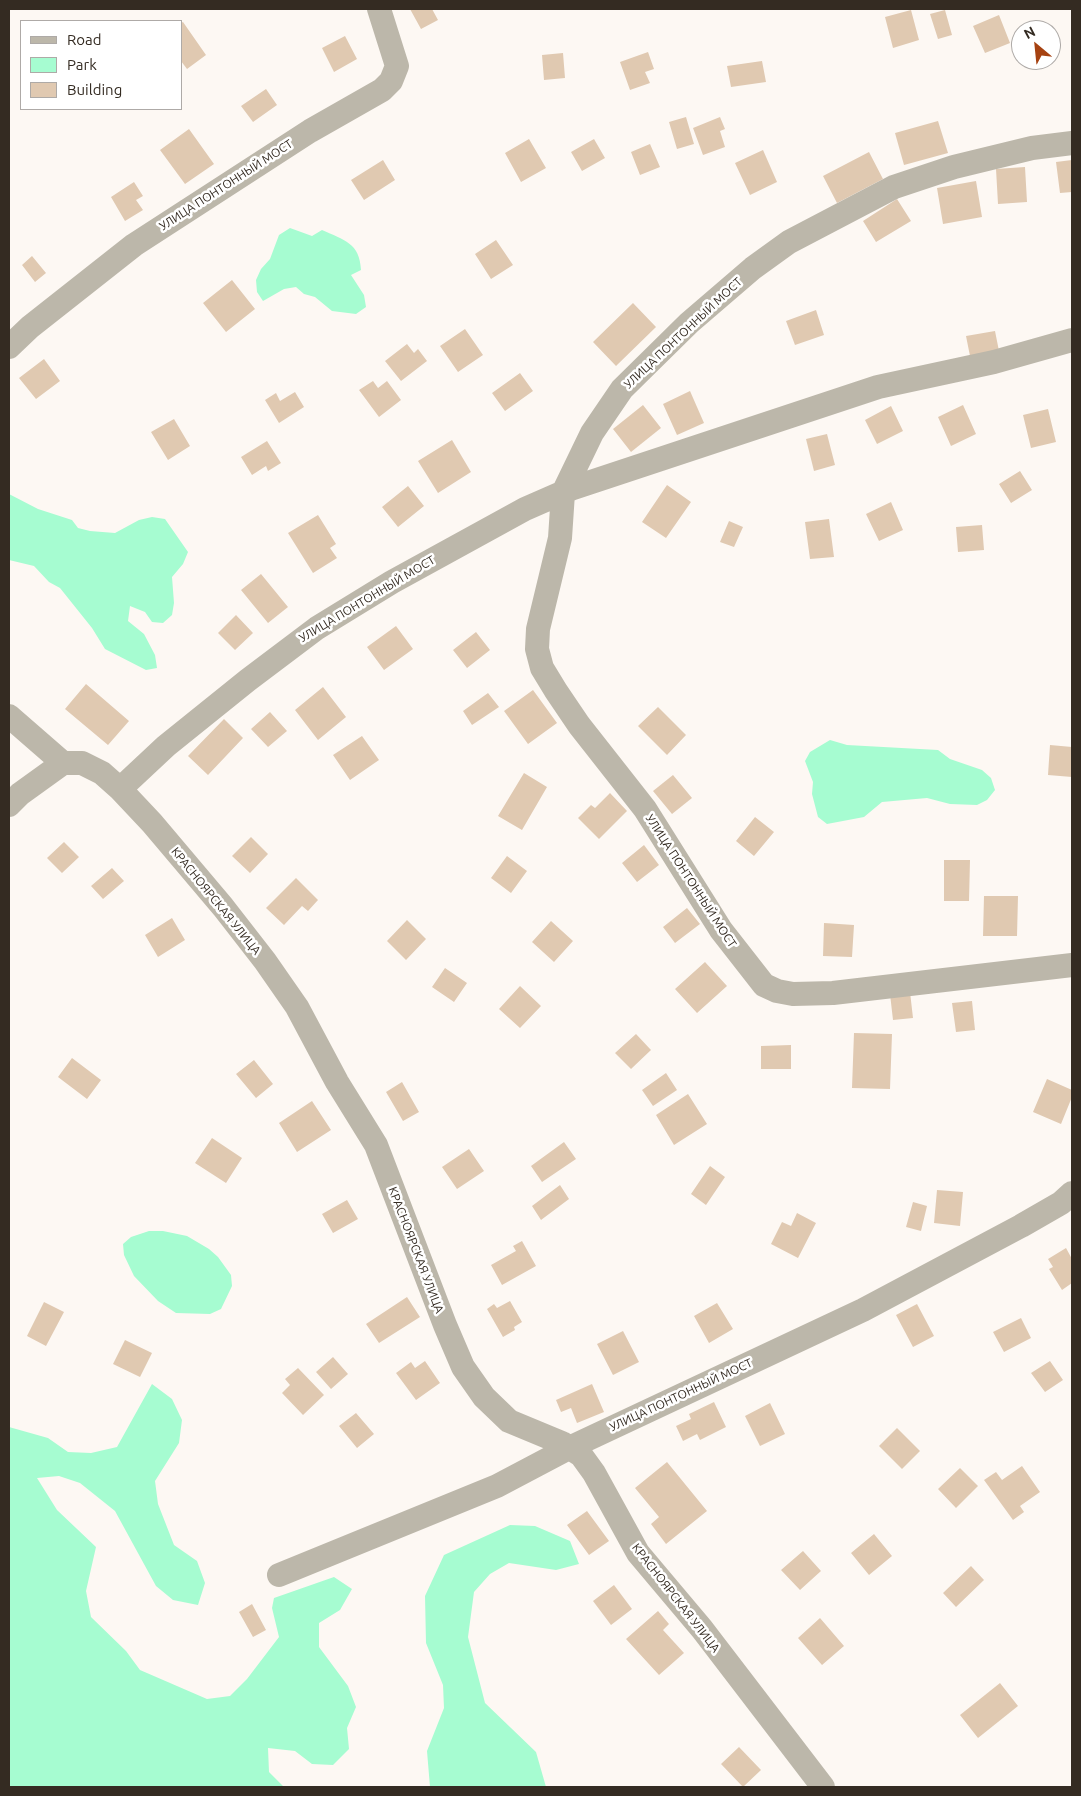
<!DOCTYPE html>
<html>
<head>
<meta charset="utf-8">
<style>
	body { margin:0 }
	#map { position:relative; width:1081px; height:1796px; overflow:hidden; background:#fdf8f3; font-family:Ubuntu,sans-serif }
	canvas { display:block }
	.frame { position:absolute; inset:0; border:10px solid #342b22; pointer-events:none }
	.legend { position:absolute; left:20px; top:20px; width:162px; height:90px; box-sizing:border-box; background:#fff; border:1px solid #aeaaa7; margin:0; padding:6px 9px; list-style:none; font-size:15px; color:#342b22 }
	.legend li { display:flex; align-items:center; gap:10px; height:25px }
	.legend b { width:25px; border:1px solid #aeaaa7 }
	.north { position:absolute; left:1011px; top:20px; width:50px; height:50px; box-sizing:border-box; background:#fff; border:1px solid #aeaaa7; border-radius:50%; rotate:332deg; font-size:14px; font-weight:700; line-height:20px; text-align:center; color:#342b22 }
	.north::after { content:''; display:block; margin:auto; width:18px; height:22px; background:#a64211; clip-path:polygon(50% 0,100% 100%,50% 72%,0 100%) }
</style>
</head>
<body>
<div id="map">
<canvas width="1081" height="1796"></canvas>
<div class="frame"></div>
<ul class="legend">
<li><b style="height:6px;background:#bcb7aa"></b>Road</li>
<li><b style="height:14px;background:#a6fcd1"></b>Park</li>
<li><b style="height:14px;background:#e0c9b1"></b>Building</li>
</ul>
<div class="north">N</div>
</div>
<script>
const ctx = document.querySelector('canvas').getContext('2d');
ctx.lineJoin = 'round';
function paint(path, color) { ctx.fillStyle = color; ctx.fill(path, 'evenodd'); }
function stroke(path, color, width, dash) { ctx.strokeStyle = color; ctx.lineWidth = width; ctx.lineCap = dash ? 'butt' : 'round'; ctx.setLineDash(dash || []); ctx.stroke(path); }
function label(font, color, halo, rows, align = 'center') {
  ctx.font = font + ' Ubuntu,sans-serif'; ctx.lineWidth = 5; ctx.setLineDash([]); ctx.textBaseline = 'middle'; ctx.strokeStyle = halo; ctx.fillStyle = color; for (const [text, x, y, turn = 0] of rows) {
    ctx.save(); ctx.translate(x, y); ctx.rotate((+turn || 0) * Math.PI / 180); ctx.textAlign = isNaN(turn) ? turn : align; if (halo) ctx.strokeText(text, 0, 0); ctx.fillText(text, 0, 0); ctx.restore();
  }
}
const green = new Path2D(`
	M290 228 312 236 322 230C344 240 360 243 361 270L351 275 364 295 366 307 356 314 332 311 315 297 304 294 296 287 284 289 263 301 257 292 256 280 261 269 270 259 279 235Z
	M9 494 38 509 72 520 78 528 90 531 115 533 139 520 152 517 165 519 188 552 183 564 172 577 174 603 172 615 163 623 152 622 145 612 130 606 128 621 144 634 155 655 157 668 146 670 105 649 92 628 60 588 49 582 34 566 9 560Z
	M830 740 847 745 938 750 950 759 982 770 991 778 995 790 987 800 977 805 950 804 927 798 882 802 864 817 827 824 818 817 812 794 813 782 805 761 810 752Z
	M149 1231H163L187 1236 209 1249 218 1257 231 1275 232 1286 221 1309 210 1314 176 1313 158 1301 134 1276 124 1255 123 1244 131 1237Z
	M152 1384 172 1399 182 1420 179 1443 155 1481 158 1504 174 1545 197 1561 205 1583 198 1605 173 1600 156 1586 115 1511 80 1483 59 1476 37 1478 57 1510 96 1547 86 1591 91 1617 126 1651 140 1670 207 1699 230 1696 247 1679 279 1637 272 1608 274 1598 334 1577 352 1589 340 1610 319 1623V1647L348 1686 356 1707 347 1728 349 1749 333 1765 312 1764 295 1751 268 1748 269 1772 284 1787H9V1427L48 1438 68 1452 91 1453 117 1447Z
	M510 1525 535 1526 570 1541 579 1564 556 1570 509 1563 490 1574 474 1592 468 1637 485 1703 536 1752 546 1787H430L427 1751 444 1708 443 1685 426 1643 425 1596 444 1555Z`);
const building = new Path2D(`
	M410 9H432L438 20 421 29Z
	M911 10 919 40 893 48 885 17Z
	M945 10 952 35 938 39 930 14Z
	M999 15 1010 43 985 53 973 26Z
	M183 22 206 55 187 69 181 61V23Z
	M345 36 357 59 334 72 322 48Z
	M648 52 654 69 645 72 650 83 630 90 620 62Z
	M563 53 565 78 544 80 542 55Z
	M762 61 766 82 731 87 727 66Z
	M266 89 277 105 253 122 241 106Z
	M686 117 694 144 677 149 669 122Z
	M720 117 725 129 720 131 725 147 703 155 693 128Z
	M938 121 948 153 904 165 895 133Z
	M189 129 214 164 185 184 160 150Z
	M529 139 546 168 521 182 505 153Z
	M594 139 605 158 582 171 571 152Z
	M650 144 660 167 640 175 631 152Z
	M763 150 777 182 750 195 735 163Z
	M869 152 883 179 837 203 823 176Z
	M383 160 395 180 364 200 351 180Z
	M1072 160V192L1060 193 1056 162Z
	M1025 167 1027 202 998 204 996 169Z
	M976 181 982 217 943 224 937 188Z
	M134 182 143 196 136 200 143 210 125 221 111 197Z
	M897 199 911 221 876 242 863 221Z
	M496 240 513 265 491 279 475 254Z
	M32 256 46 273 35 282 22 265Z
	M232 280 255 309 226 332 203 303Z
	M633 303 656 327 616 366 593 342Z
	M816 310 824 335 795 345 786 321Z
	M465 329 483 355 458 372 440 346Z
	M995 331 999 351 970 356 966 336Z
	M407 344 414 353 418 349 427 361 401 381 385 361Z
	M44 359 60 381 36 399 19 378Z
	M520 373 533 391 505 411 492 393Z
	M373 381 378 388 387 381 401 400 379 417 359 390Z
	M690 391 704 423 677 435 663 404Z
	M295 392 304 407 279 423 265 400 276 393 280 401Z
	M643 405 661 428 631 452 613 429Z
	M963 405 976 434 951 446 938 417Z
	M891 406 903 431 877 444 865 420Z
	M1048 409 1056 442 1031 448 1023 415Z
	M174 419 190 446 168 460 151 432Z
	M827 434 835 465 814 471 806 439Z
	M452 440 471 472 438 493 418 461Z
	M267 441 281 463 268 471 266 466 252 475 241 457Z
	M1020 471 1032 490 1011 503 999 484Z
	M667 485 691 502 666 538 642 522Z
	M408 486 424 506 398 527 382 507Z
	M891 502 903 530 879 541 866 514Z
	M318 515 336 544 330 548 337 558 313 573 288 533Z
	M829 519 834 557 810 559 805 522Z
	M729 521 743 527 734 547 720 542Z
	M982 525 984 550 958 552 956 527Z
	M261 574 288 607 268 623 241 590Z
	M236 615 253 633 235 650 218 633Z
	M396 626 413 649 384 670 367 647Z
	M476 632 490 650 467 668 453 650Z
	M86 684 129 721 108 745 65 709Z
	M323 687 346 717 318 740 295 710Z
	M533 690 557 723 528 744 504 711Z
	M488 693 499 707 472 725 463 711Z
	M658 707 686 735 667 755 638 726Z
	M270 712 287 731 268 747 251 729Z
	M224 719 243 738 208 775 188 756Z
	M362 736 379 760 350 780 333 755Z
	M1050 745 1072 747V777L1048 775Z
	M524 773 547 787 522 830 498 816Z
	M673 775 692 798 672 814 653 791Z
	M610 793 627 811 599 839 578 818 591 805 595 808Z
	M755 817 774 832 754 856 736 841Z
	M251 837 268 854 250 873 232 856Z
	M64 842 79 857 62 873 47 858Z
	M644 845 659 865 637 882 622 863Z
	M507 856 527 871 511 893 491 878Z
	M944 860H970L969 901H944Z
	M112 868 124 881 103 899 91 886Z
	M296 878 318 900 308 911 302 906 284 925 266 908Z
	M984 896H1018L1017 936H983Z
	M687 908 700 924 675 943 663 927Z
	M172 918 185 940 158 957 145 935Z
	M407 920 426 939 406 960 387 941Z
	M551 921 573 941 554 962 532 942Z
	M824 923 854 925 852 957 823 956Z
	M705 962 727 986 697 1013 675 989Z
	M445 968 467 983 454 1002 432 987Z
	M520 986 541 1006 520 1028 499 1009Z
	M910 992 913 1018 893 1020 890 994Z
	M972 1001 975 1030 956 1032 952 1003Z
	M854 1033 892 1034 890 1089 852 1088Z
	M636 1034 651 1050 631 1069 615 1053Z
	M791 1045V1069H761V1046Z
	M72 1058 101 1080 87 1099 58 1077Z
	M254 1060 273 1084 256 1098 236 1074Z
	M666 1073 677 1090 653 1106 642 1090Z
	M1047 1079 1072 1090V1097L1061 1124 1033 1112Z
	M402 1082 419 1112 403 1121 386 1092Z
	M688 1094 707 1124 674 1145 656 1115Z
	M312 1101 331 1130 297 1152 279 1123Z
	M212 1138 242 1158 226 1183 195 1163Z
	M564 1142 576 1159 542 1182 531 1166Z
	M469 1149 484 1171 457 1189 442 1167Z
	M710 1166 725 1177 706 1205 691 1194Z
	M560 1185 569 1199 541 1220 532 1206Z
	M937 1190 963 1192 960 1226 934 1223Z
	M347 1200 358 1219 333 1233 322 1214Z
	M913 1202 927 1206 921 1231 906 1227Z
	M797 1213 816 1223 798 1258 771 1244 782 1222 791 1226Z
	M522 1241 536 1266 502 1285 491 1265 516 1251 513 1246Z
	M1066 1248 1072 1259V1283L1062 1290 1049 1269 1053 1267 1048 1259Z
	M407 1297 420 1317 379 1343 366 1324Z
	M510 1301 522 1322 514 1327 515 1330 503 1337 487 1309 494 1304 497 1308Z
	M44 1302 64 1312 46 1346 27 1336Z
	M717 1303 733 1329 709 1343 694 1316Z
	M917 1304 934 1336 913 1347 896 1315Z
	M1021 1318 1031 1338 1004 1352 993 1332Z
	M623 1331 639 1362 613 1375 597 1344Z
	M125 1340 152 1353 140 1377 113 1364Z
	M333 1357 348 1374 331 1389 316 1372Z
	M425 1361 440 1383 416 1400 396 1373 411 1362 415 1368Z
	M1050 1361 1063 1380 1045 1392 1031 1373Z
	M298 1368 324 1395 303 1415 282 1393 290 1385 285 1379Z
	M592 1384 604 1412 577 1423 571 1408 561 1412 556 1400Z
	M714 1402 726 1427 700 1440 697 1434 683 1441 676 1426 691 1419 689 1414Z
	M770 1403 785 1434 760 1446 745 1416Z
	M356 1413 374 1434 357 1448 339 1426Z
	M897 1428 920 1451 902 1469 879 1446Z
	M667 1462 707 1511 666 1544 651 1524 659 1517 635 1488Z
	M1022 1466 1040 1492 1020 1506 1024 1512 1013 1520 984 1480 996 1472 1002 1480Z
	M960 1468 978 1486 956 1508 938 1489Z
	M587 1511 609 1541 589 1555 567 1525Z
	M874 1534 892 1556 869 1575 851 1553Z
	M803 1551 821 1571 800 1590 781 1570Z
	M971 1566 984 1580 956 1607 943 1593Z
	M614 1585 632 1609 611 1625 593 1601Z
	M252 1604 266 1630 253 1637 239 1612Z
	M658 1611 669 1624 663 1630 684 1653 659 1675 626 1639Z
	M820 1618 844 1646 822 1665 798 1638Z
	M1000 1683 1018 1706 978 1738 960 1715Z
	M739 1747 761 1770 743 1787 721 1764Z`);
const street = new Path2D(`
	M1072 143 1032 148 954 167 894 187 789 242 753 268 689 323 622 389 592 433 563 493 560 538 538 629 537 649 542 668 556 691 579 725 645 809 721 930 764 985 777 991 793 994 833 993 1072 965
	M9 347 30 327 134 245 310 131 382 90 391 81 397 66 379 9
	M9 716 63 763H82L102 773 120 789 152 823 223 907 265 961 297 1007 337 1082 376 1145 445 1325 463 1367 484 1397 509 1421 562 1443 581 1455 594 1473 638 1553 702 1629 823 1787
	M120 789 166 746 248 680 317 628 392 582 525 509 573 488 878 387 994 362 1072 340
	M9 805 20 794 63 763
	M279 1575 497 1486 569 1448 863 1310 1021 1226 1061 1203 1072 1193`);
const streetNames = [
	["УЛИЦА ПОНТОННЫЙ МОСТ",226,185,-33],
	["УЛИЦА ПОНТОННЫЙ МОСТ",683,333,-43],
	["УЛИЦА ПОНТОННЫЙ МОСТ",367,599,-31],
	["УЛИЦА ПОНТОННЫЙ МОСТ",691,881,57],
	["КРАСНОЯРСКАЯ УЛИЦА",216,901,51],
	["КРАСНОЯРСКАЯ УЛИЦА",416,1250,69],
	["УЛИЦА ПОНТОННЫЙ МОСТ",681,1395,-25],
	["КРАСНОЯРСКАЯ УЛИЦА",676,1598,52]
];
paint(green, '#a6fcd1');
paint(building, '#e0c9b1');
stroke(street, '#bcb7aa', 24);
label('12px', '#342b22', '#fff', streetNames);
</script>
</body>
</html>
